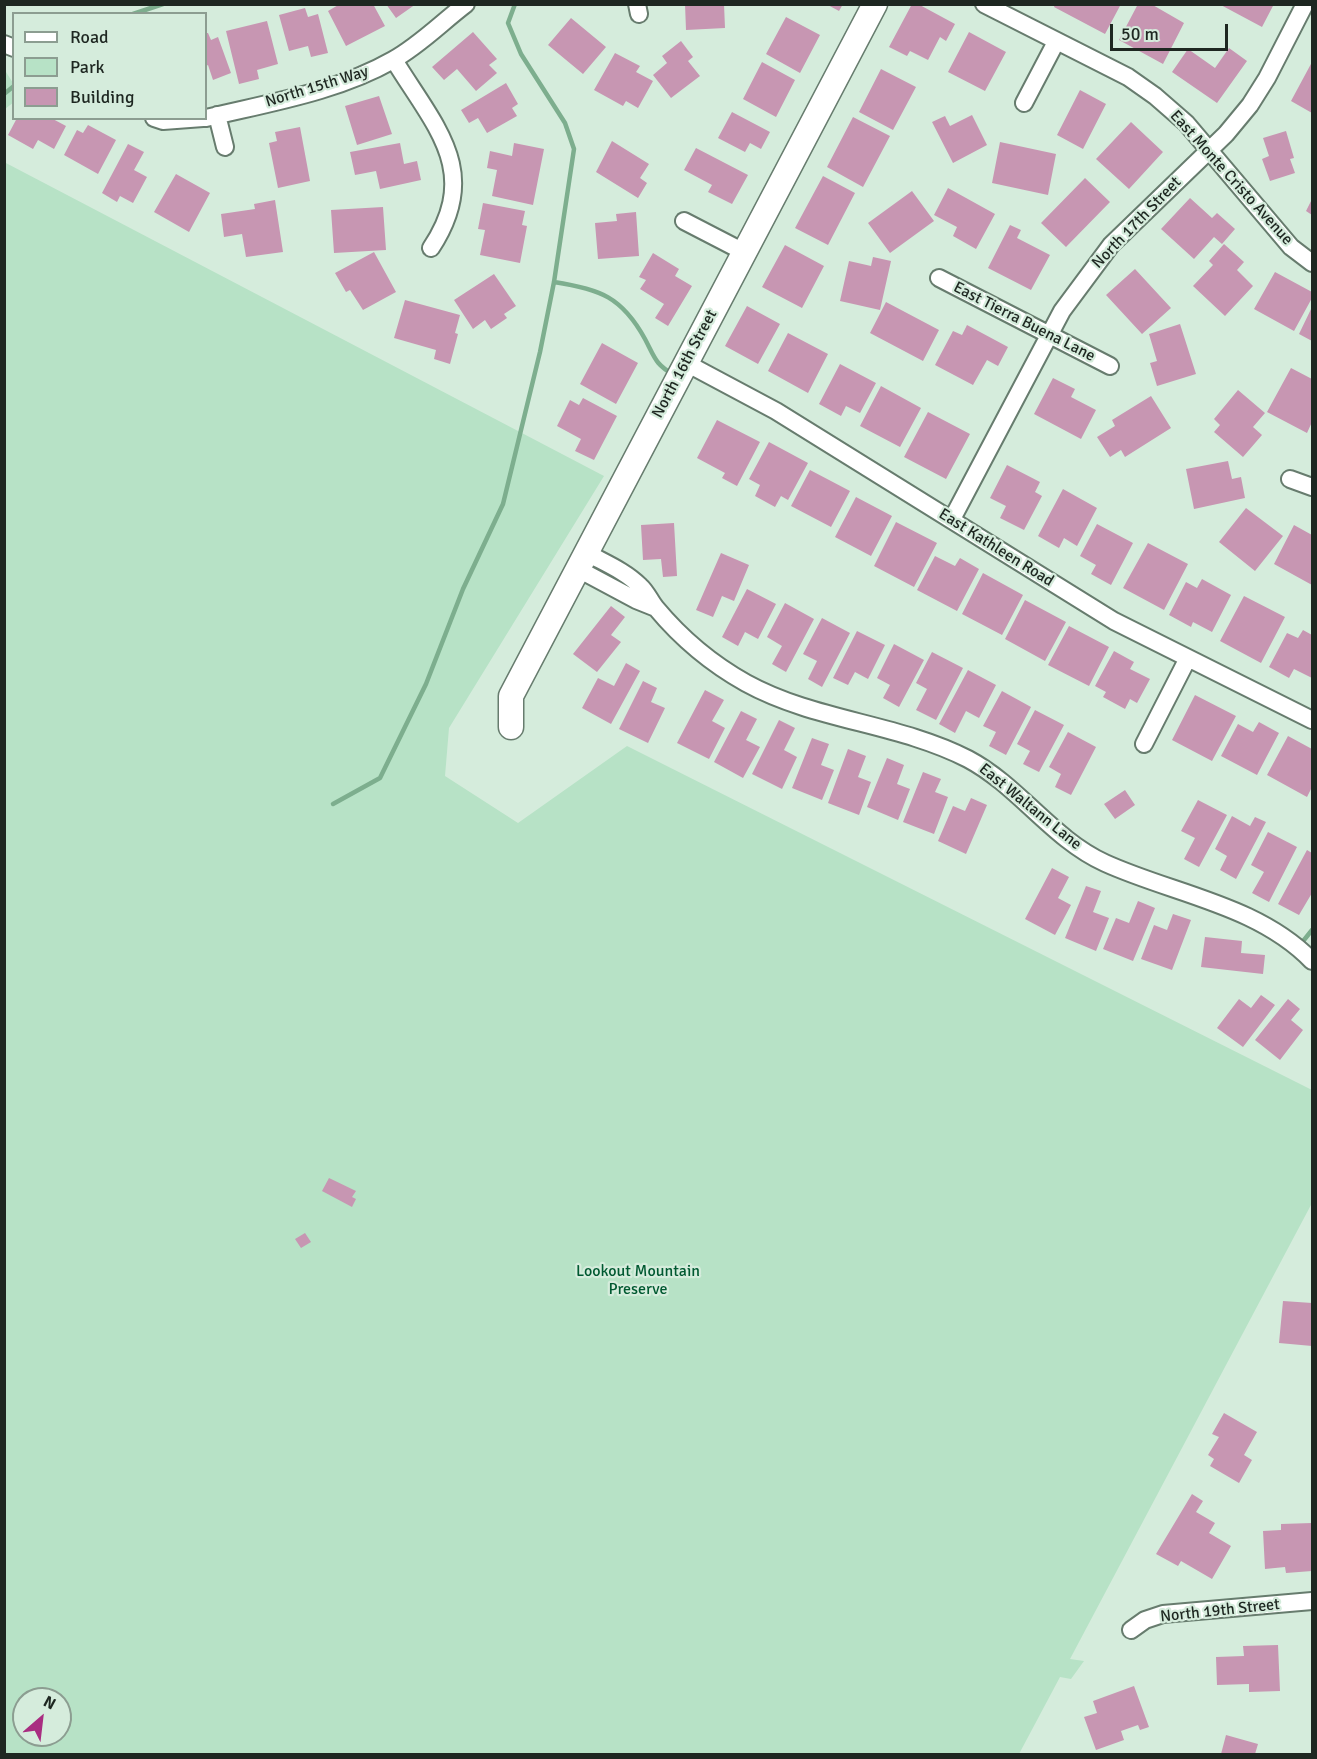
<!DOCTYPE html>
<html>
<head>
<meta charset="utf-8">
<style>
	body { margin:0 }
	#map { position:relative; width:1317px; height:1759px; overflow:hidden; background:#d5ecdc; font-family:Signika,sans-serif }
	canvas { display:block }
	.frame { position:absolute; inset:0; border:6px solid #1e2721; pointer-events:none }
	.legend { position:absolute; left:12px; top:12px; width:195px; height:108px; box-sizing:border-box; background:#d5ecdc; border:2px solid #8c9d91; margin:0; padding:8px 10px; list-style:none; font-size:18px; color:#1e2721 }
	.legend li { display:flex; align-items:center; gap:12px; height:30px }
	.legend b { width:30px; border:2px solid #8c9d91 }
	.north { position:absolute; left:12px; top:1687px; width:60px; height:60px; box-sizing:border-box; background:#d5ecdc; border:2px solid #8c9d91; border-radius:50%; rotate:28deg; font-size:16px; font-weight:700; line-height:24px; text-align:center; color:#1e2721 }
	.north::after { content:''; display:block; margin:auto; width:21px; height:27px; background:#a92d81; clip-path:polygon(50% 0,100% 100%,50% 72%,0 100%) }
	.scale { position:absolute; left:1110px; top:24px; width:118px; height:27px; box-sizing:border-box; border:3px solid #1e2721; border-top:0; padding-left:8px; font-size:18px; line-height:21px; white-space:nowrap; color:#1e2721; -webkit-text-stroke:4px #d5ecdc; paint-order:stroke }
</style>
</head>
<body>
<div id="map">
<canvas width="1317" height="1759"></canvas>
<div class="frame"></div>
<ul class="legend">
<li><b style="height:8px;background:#fff"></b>Road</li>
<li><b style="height:16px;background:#b7e2c6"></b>Park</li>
<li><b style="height:16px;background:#c796b2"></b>Building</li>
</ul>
<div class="north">N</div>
<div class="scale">50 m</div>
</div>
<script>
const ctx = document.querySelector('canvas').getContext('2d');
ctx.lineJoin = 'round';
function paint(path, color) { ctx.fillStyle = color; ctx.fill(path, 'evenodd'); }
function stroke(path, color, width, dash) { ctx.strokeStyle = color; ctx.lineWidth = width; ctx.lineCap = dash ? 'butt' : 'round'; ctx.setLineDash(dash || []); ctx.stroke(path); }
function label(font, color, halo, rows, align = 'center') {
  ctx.font = font + ' Signika,sans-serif'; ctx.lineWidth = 4.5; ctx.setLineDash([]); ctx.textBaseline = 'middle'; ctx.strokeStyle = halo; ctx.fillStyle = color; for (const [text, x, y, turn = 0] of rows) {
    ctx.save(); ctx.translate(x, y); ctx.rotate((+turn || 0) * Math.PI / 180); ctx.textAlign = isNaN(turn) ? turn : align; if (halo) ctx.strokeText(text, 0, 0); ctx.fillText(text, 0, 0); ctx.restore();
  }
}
const green = new Path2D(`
	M6 72 13 83 14 102 5 109Z
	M4 162 604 476 449 728 445 776 518 823 627 746 1312 1090V1203L1070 1659 1084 1661 1071 1679 1060 1677 1019 1754H5ZM24 1699H60V1735H24Z`);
const stream = new Path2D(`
	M133 14 163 4
	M4 94 14 86
	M554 282C600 289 622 297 645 339 655 358 655 364 674 375
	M333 804 380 778 426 684 463 589 503 504 540 352 554 282 574 149 565 123 521 54 508 23 515 4
	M1300 945 1312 930`);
const building = new Path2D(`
	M340 4H373L385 26 346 46 328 11Z
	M386 4H416L396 18Z
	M685 4H724L725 28 686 30Z
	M826 4H843L839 11Z
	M912 4H918L955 24 946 41 940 37 928 60 910 51 907 56 889 47Z
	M1055 4H1121L1105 34 1054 7Z
	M1138 4H1151L1184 23 1163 64 1119 40Z
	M1219 4H1274L1262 27Z
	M305 8 308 17 318 14 328 53 311 57 308 46 289 51 279 15Z
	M786 17 820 35 800 73 766 54Z
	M571 18 606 47 583 74 548 45Z
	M267 21 278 64 257 70 259 79 239 84 226 31Z
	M473 32 497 59 489 65 497 73 476 91 457 69 444 80 432 67Z
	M969 32 1006 52 985 91 948 72Z
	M206 33H208L211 40 218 37 231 73 213 80 208 65 206 66Z
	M681 41 693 57 688 61 700 76 671 98 653 75 667 63 662 56Z
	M1229 48 1247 61 1217 103 1172 72 1188 49 1215 68Z
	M615 53 640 66 636 72 653 81 638 108 626 101 623 106 594 90Z
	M762 62 795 80 776 117 743 99Z
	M1312 62V113L1291 101Z
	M881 69 916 87 893 130 859 112Z
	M506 83 518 104 512 108 517 116 487 133 478 118 469 123 461 110Z
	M1080 90 1106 104 1083 149 1057 135Z
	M379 96 392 134 357 145 345 106Z
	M732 112 770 132 761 149 750 143 745 152 718 138Z
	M972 115 987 145 953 163 932 122 945 116 950 126Z
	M853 117 890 136 863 187 827 167Z
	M17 118H51L66 126 54 149 38 140 33 149 8 135Z
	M1131 122 1163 152 1129 189 1096 159Z
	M88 125 116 140 98 174 64 155 77 130 83 133Z
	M300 127 310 181 278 188 269 143 277 141 275 132Z
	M1286 131 1294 158 1290 159 1295 173 1270 181 1262 159 1269 156 1263 138Z
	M612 141 649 164 640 178 647 183 638 198 596 172Z
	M1000 142 1056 154 1048 195 992 183Z
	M400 143 404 164 417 161 421 180 380 189 376 171 355 175 350 152Z
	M514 143 544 149 533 205 492 196 497 170 487 168 490 151 512 156Z
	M128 144 144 152 134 170 147 177 133 203 120 196 117 202 102 193Z
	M696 148 748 175 732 204 708 192 712 185 684 170Z
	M176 174 210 193 189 232 154 212Z
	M823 176 855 193 828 245 795 228Z
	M1085 178 1110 202 1066 247 1041 223Z
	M948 188 995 214 976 249 953 236 957 227 934 215Z
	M912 191 934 221 890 253 868 223Z
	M1190 198 1212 218 1217 213 1235 229 1222 244 1214 237 1194 259 1161 229Z
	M1312 199V215L1306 211Z
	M275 200 283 252 246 257 242 234 224 237 221 214 255 209 254 204Z
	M483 203 525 211 522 225 527 226 520 263 480 255 485 230 478 229Z
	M383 207 386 250 334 253 331 210Z
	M636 212 639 256 598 259 595 223 617 221 616 214Z
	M1010 225 1021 230 1017 238 1050 255 1031 290 988 268Z
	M1224 244 1244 262 1237 270 1253 286 1225 316 1193 286 1213 265 1209 261Z
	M785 245 824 266 802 308 762 287Z
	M374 252 396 292 363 310 350 290 346 292 335 273Z
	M653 253 679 269 675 276 692 286 668 326 655 318 664 304 640 289 646 280 639 277Z
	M873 257 891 261 880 310 840 301 849 261 871 266Z
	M1135 269 1171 308 1142 334 1106 295Z
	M1275 272 1312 292V298L1294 331 1254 309Z
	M494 274 516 306 504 314 507 318 491 329 485 320 473 329 454 300Z
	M405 300 460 315 455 333 458 334 450 364 434 359 436 350 394 338Z
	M886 302 939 330 923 361 870 333Z
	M747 306 780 324 758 364 725 346Z
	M1312 307V341L1299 334Z
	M1180 324 1196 374 1157 386 1150 363 1157 361 1149 334Z
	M967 325 1008 347 998 366 987 360 973 385 935 365 953 331 962 335Z
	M788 333 828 354 808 393 768 371Z
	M602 343 638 363 616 404 580 384Z
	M840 364 876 383 860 413 846 406 841 416 819 404Z
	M1291 368 1312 379V422L1307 433 1267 412Z
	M1053 378 1075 389 1071 397 1096 410 1081 439 1034 414Z
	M881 386 921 408 900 447 860 426Z
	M1238 390 1265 413 1253 427 1262 435 1243 457 1214 432 1220 425 1214 419Z
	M1151 396 1171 428 1125 457 1121 450 1110 457 1097 437 1115 426 1112 420Z
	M583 398 617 416 594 460 575 451 581 439 557 426 570 400 579 405Z
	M928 412 970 434 946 479 904 457Z
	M717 420 760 442 737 486 722 478 725 473 697 458Z
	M769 442 808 463 788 500 781 496 775 507 755 496 760 485 749 479Z
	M1228 461 1232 479 1241 477 1245 498 1194 509 1186 469Z
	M1007 465 1040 482 1035 492 1042 496 1024 530 1000 518 1006 506 990 498Z
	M810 470 850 491 831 527 791 506Z
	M1063 489 1097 508 1077 546 1064 538 1059 548 1038 536Z
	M856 497 892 516 871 556 835 537Z
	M1246 508 1283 536 1255 571 1219 542Z
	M896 522 937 543 914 587 874 566Z
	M674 523 677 576 663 577 661 559 643 560 641 525Z
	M1097 524 1133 543 1111 585 1091 574 1096 565 1080 556Z
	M1294 525 1312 535V585L1274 564Z
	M1148 543 1188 564 1164 610 1123 588Z
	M721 553 749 565 734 601 722 596 713 617 696 610Z
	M935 556 955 566 960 558 979 569 957 611 917 590Z
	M983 573 1023 595 1002 635 962 614Z
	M1202 579 1231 595 1212 632 1193 622 1191 627 1169 615 1186 582 1197 588Z
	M747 589 776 604 758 639 745 632 738 646 722 637Z
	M1244 596 1285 617 1261 663 1220 641Z
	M1025 600 1066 622 1045 661 1005 639Z
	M785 603 814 619 786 672 772 664 782 646 767 637Z
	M611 606 625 617 611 635 621 642 597 672 573 654Z
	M822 618 850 633 822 687 808 679 817 661 803 654Z
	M1069 626 1109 647 1089 686 1048 665Z
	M1303 630 1312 635V678L1294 669 1289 678 1269 667 1287 633 1298 638Z
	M857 631 885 645 868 679 855 672 848 685 833 678Z
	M894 644 924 660 899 707 883 698 890 685 877 678Z
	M1114 651 1134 662 1130 669 1150 679 1137 703 1130 699 1125 709 1103 697 1106 692 1095 686Z
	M932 652 963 668 936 720 916 710 927 689 916 683Z
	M626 663 640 671 611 724 582 708 598 678 614 686Z
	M968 670 996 685 979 718 966 711 955 733 939 724Z
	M643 681 657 688 651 702 665 708 648 743 619 729Z
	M705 690 724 700 712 721 725 728 709 759 677 743Z
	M1002 691 1031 707 1006 755 989 746 996 732 983 726Z
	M1195 695 1236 716 1212 761 1172 740Z
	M1035 710 1064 725 1039 772 1023 764 1030 751 1017 744Z
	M741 711 757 719 746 740 760 747 743 778 714 762Z
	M779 720 795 728 784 750 797 757 782 789 752 774Z
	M1259 722 1279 733 1257 775 1221 756 1238 724 1253 732Z
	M1068 732 1096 747 1071 795 1055 787 1061 774 1049 767Z
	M1288 736 1312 749V787L1307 797 1267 775Z
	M812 738 829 744 821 765 834 770 822 800 792 788Z
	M848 749 866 756 858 777 871 782 859 815 828 803Z
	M887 758 904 765 897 784 910 789 898 820 867 807Z
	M923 772 941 779 935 792 948 797 934 834 903 822Z
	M1125 790 1135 805 1115 819 1104 804Z
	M971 798 987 805 966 854 938 841 953 806 965 811Z
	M1198 800 1227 815 1199 867 1184 859 1195 838 1181 831Z
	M1232 816 1250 826 1255 817 1266 822 1236 879 1220 870 1227 856 1215 849Z
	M1268 832 1297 847 1269 902 1252 893 1264 872 1251 865Z
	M1307 850 1312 853V893L1299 915 1278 904Z
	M1052 868 1069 877 1058 898 1071 905 1055 935 1025 919Z
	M1086 886 1101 891 1093 912 1109 918 1096 951 1065 938Z
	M1138 901 1155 908 1133 961 1103 949 1116 918 1129 923Z
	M1173 914 1191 920 1172 970 1141 959 1154 925 1167 930Z
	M1205 937 1242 941 1241 953 1265 955 1263 974 1201 967Z
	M1261 995 1275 1005 1243 1047 1217 1028 1239 999 1251 1008Z
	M1288 999 1300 1009 1291 1020 1303 1030 1280 1060 1255 1040Z
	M329 1178 356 1191 352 1197 356 1199 352 1207 322 1191Z
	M305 1233 311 1242 301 1248 295 1239Z
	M1283 1301 1312 1303V1346L1279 1343Z
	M1224 1413 1257 1432 1244 1455 1252 1460 1239 1483 1210 1466 1214 1459 1208 1455 1219 1437 1212 1434Z
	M1192 1494 1203 1501 1196 1512 1215 1523 1209 1533 1231 1546 1212 1579 1181 1561 1178 1566 1156 1554Z
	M1312 1523V1571L1286 1573 1285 1567 1265 1569 1263 1531 1281 1530V1524Z
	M1278 1645 1280 1691 1249 1692V1684L1217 1685 1216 1657 1244 1656 1243 1646Z
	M1134 1686 1149 1727 1140 1730 1138 1725 1121 1731 1124 1740 1096 1750 1084 1717 1097 1713 1093 1701Z
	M1226 1735 1258 1744 1255 1754H1221Z`);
const street = new Path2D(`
	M637 4 639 14
	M984 4 1128 77 1155 96 1186 123 1291 247 1312 263
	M4 44 14 48
	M394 60C435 127 482 171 431 248
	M1024 103 1056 42
	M217 115 225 147
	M154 118 163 121 203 118
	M206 118C268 103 337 92 393 60 420 45 441 23 466 4
	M684 221 744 252
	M939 278 1110 366
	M686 363 776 411 1114 621 1312 720
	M1290 479 1312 487
	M952 519 1062 311 1111 245 1226 134 1250 105 1267 78 1305 4
	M587 553C605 563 625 571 640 586 647 592 650 601 656 608 681 638 712 664 746 683 815 721 898 723 968 759 1019 786 1052 839 1105 863 1173 894 1258 905 1312 961
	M578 569 636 600 656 608
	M1144 744 1188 658
	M1131 1630 1145 1620 1163 1614 1312 1601`);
const secondary = new Path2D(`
	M511 727V696L875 4`);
const streetNames = [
	["North 15th Way",317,87,-17],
	["East Monte Cristo Avenue",1231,178,48],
	["North 17th Street",1137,223,-46],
	["East Tierra Buena Lane",1024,322,27],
	["North 16th Street",685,364,-62],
	["East Kathleen Road",996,548,32],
	["East Waltann Lane",1030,807,39],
	["North 19th Street",1220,1611,-6]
];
const parkNames = [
	["Lookout Mountain",638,1272],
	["Preserve",638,1290]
];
paint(green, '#b7e2c6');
stroke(stream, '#7dae8e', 4.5);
paint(building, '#c796b2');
stroke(street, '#677c6e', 20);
stroke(secondary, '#677c6e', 27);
stroke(street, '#fff', 16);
stroke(secondary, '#fff', 24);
label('16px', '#1e2721', '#d5ecdc', streetNames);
label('16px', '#005931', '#d5ecdc', parkNames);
</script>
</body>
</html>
